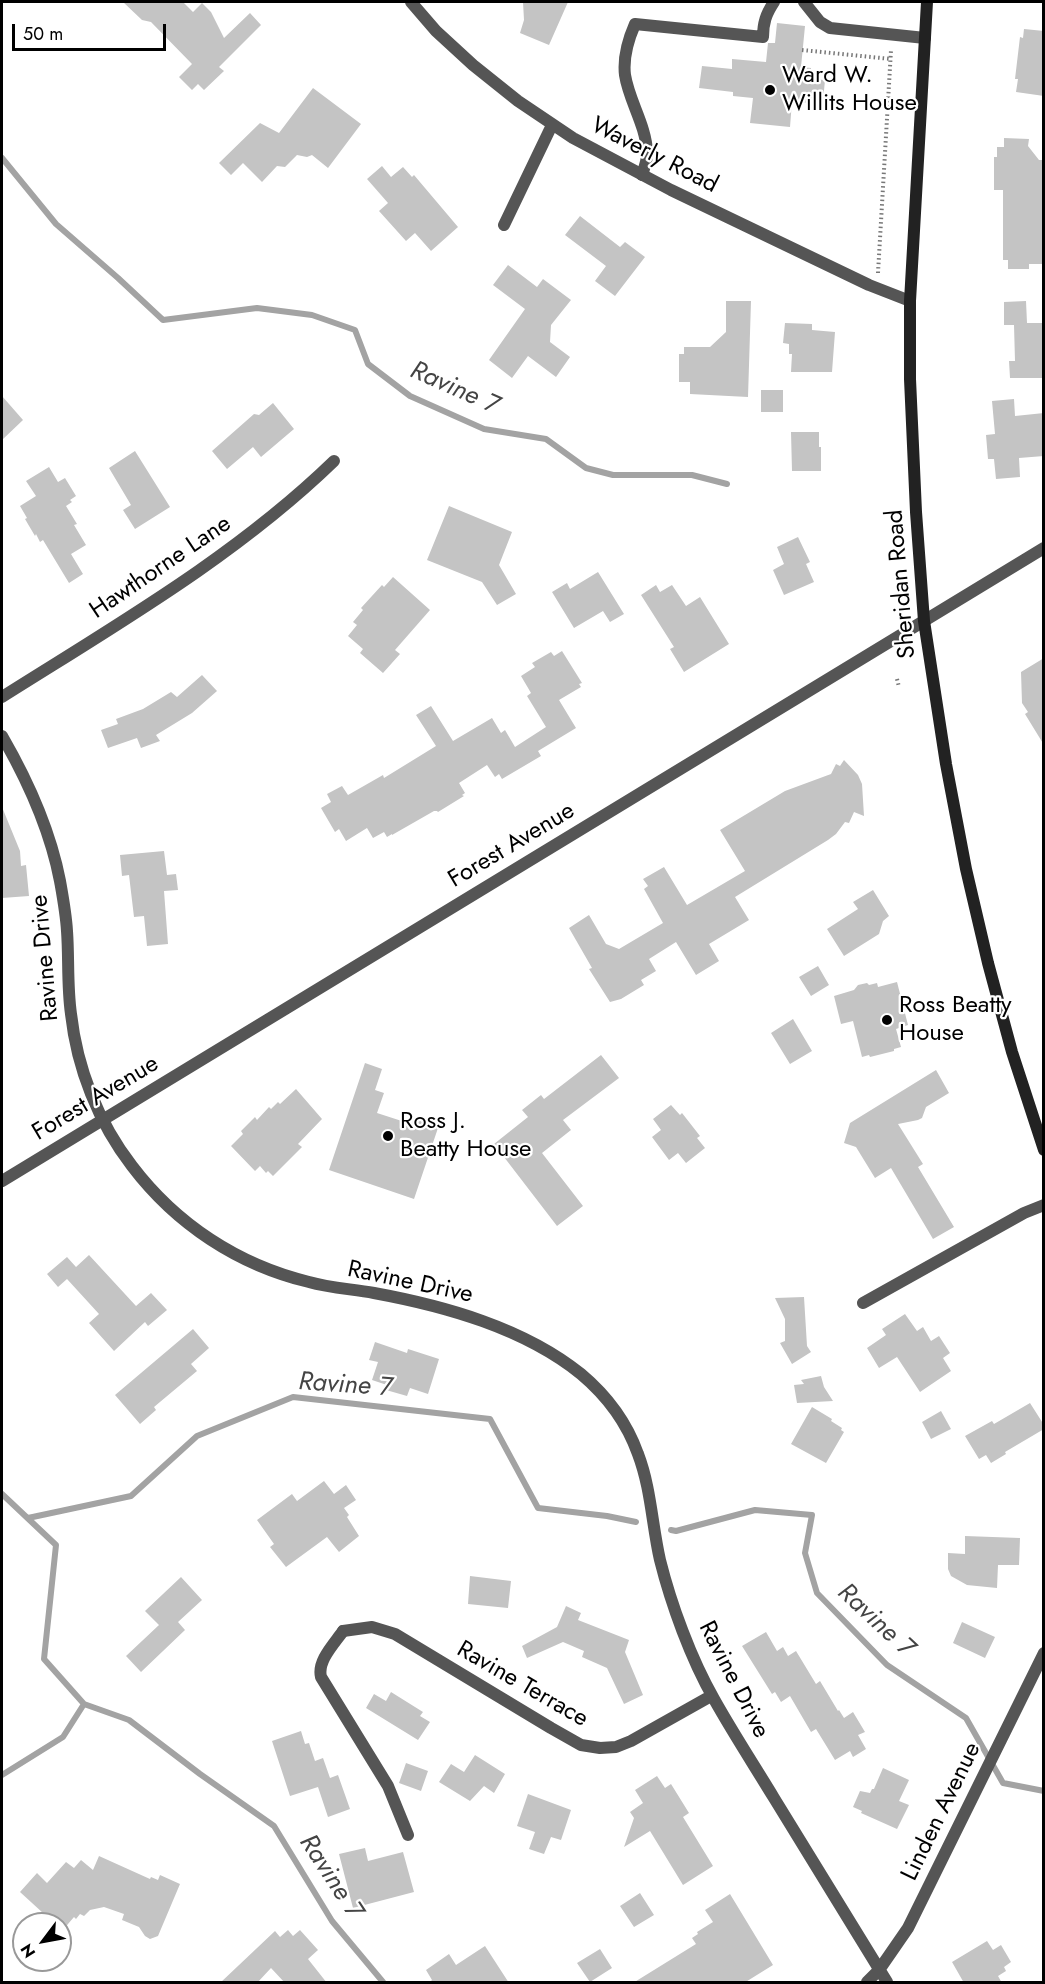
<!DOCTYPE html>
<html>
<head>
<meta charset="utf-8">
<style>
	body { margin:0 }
	#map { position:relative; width:1045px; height:1984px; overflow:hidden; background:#fff; font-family:Jost,sans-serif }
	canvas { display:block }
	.frame { position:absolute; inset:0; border:3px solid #000; pointer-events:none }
	.north { position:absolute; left:12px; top:1912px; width:60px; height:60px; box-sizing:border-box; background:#fff; border:2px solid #999; border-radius:50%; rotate:238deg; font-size:16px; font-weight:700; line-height:24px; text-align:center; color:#000 }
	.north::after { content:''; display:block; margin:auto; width:21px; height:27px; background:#000; clip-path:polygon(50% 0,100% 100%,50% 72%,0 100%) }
	.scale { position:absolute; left:12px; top:24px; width:154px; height:27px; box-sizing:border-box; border:3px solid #000; border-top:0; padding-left:8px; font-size:18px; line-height:21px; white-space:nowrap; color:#000; -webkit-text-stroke:4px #fff; paint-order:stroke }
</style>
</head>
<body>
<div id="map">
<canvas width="1045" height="1984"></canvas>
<div class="frame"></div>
<div class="north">N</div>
<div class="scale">50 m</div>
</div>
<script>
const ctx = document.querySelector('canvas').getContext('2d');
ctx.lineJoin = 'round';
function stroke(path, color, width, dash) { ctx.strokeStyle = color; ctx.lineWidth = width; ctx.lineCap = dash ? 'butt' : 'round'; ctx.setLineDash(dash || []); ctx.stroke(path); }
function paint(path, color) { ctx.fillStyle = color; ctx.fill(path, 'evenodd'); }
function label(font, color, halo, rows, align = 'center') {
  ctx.font = font + ' Jost,sans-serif'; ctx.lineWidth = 4.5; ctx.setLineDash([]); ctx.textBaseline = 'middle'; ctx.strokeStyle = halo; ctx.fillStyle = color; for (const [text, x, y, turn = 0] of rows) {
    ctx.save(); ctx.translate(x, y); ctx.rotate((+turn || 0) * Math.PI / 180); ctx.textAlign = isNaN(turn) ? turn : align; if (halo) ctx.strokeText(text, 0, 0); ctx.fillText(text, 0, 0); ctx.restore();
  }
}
const stream = new Path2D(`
	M2 158 56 224 118 278 163 320 257 308 312 315 355 330 368 364 410 396 484 429 546 439 586 468 613 475H692L727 484
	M2 1494 56 1545 44 1659 84 1704 129 1720 200 1774 274 1826 332 1921 383 1982
	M28 1518 131 1496 197 1436 293 1397 490 1419 538 1508 607 1516 636 1522
	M671 1530 676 1531 755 1510 812 1515 805 1553 817 1593 887 1665 966 1718 1003 1783 1044 1791
	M2 1775 63 1737 84 1704`);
const building = new Path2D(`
	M123 2H183L193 12 202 3 211 12 224 38 250 13 261 25 219 67 224 71 204 90 198 84 192 90 179 77 192 64 151 22 142 20Z
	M523 2H568L549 45 520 33 524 20Z
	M777 23 805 26 801 67 811 68 810 79 825 80 823 101 809 100 808 103 792 101 790 127 750 123 753 98 733 96V92L699 88 702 66 732 69V59L766 62 768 43H775Z
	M1024 29 1044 31V96L1016 92 1018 79H1015L1020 37 1023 38Z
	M313 88 361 124 328 168 312 155 307 157 297 155 285 167 277 166 262 182 243 163 231 175 219 163 260 123 279 133Z
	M1004 138 1029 139 1028 146 1039 160H1044V264H1029V269H1008V260H1003V190H994V157H997V147H1004Z
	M382 166 391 177 403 167 412 177 414 175 458 227 431 251 415 233 406 241 379 211 388 203 367 179Z
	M580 216 620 247 625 242 645 257 615 296 595 281 606 266 565 235Z
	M508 265 537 287 543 279 571 300 551 325 550 342 570 357 556 377 528 356 512 378 489 360 525 309 493 285Z
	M726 301H751L748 397 690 394V382H679V354H684V347H710L726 332Z
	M1026 301 1027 323H1044V378H1010L1009 361H1015L1014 325H1004V302Z
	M785 323 812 324V330L835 332 832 372H791L792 354H789V344L783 343Z
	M761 390H783V412H761Z
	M2 396 23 420 2 440Z
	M1014 399 1015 416 1044 413V456L1019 458 1020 477 996 479 994 459H988L986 435 995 434 992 401Z
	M273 403 294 429 261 457 253 447 227 469 212 451 254 414 259 415Z
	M791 432H819V447H821V471H792Z
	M135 451 170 507 135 529 123 510 131 505 109 468Z
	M49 467 58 482 65 478 76 496 70 500 72 502 66 506 77 524 74 525 86 545 71 554 83 574 69 583 43 540 40 542 36 534 35 536 25 519 27 518 20 506 36 496 26 481Z
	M449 506 512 532 499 565 516 594 497 605 482 582 427 560Z
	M798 537 810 562 806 564 814 582 784 595 773 570 784 564 777 547Z
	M598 572 624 614 610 622 603 611 574 628 552 592 567 583 570 589Z
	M393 577 430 610 395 650 400 654 383 673 360 653 363 649 348 636 357 625 353 622 363 610 361 608 382 585 384 587Z
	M656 585 660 592 672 585 686 606 700 597 729 644 684 672 670 649 674 647 641 595Z
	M562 651 582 683 579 684 581 687 559 700 576 728 538 751 541 756 502 779 499 774 495 777 487 765 459 783 465 793 462 795 464 796 438 812 437 811H434L392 835V834L387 837 384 832 373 838 367 828 346 841 339 829 335 832 321 808 331 802 327 794 342 786 348 795 383 775 384 778 436 746 416 715 431 706 453 741 492 718 501 733 505 730 515 747 546 727 527 696 531 693 521 676 535 667 532 663 551 652 554 656Z
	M1044 658V745L1025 714 1028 712 1022 703 1021 672Z
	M202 675 217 691 192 713 156 735 160 741 141 748 137 738 108 748 101 730 118 724 116 719 143 709 171 692 177 697Z
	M844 760 858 775 862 784 864 816 854 812 849 823 845 822 836 834 828 840 735 897 749 920 709 944 719 961 696 975 676 942 649 959 656 971 641 980 644 985 621 999 610 1002 589 969 592 968 569 928 589 915 606 944 619 949 663 923 644 889 648 886 643 879 664 867 687 905 745 871 720 830 785 791 831 774 836 764 840 766Z
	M2 807 20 851 21 866 26 865 29 896 2 898Z
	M164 851 167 875 176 874 178 890 164 891 168 944 147 946 144 916 134 917 129 875 122 876 120 855Z
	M873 890 889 916 883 921 879 934 844 956 827 929 858 909 853 902Z
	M818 966 829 985 811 996 799 977Z
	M897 982 908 1025 896 1029 901 1047 894 1049V1051L870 1057 869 1055 862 1057 853 1021 841 1024 834 996 854 990 858 985 867 983 869 985 877 983 878 987Z
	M793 1019 812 1051 790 1064 771 1033Z
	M601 1055 619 1078 563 1120 571 1130 542 1153 583 1206 557 1226 494 1144 528 1117 522 1110 541 1095 544 1099Z
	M365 1063 382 1069 375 1090 384 1093 377 1113 411 1124 414 1117 439 1125 414 1199 329 1170Z
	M936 1070 949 1093 926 1107 922 1118 918 1120 898 1124 923 1164 918 1167 954 1227 933 1239 891 1168 875 1178 856 1147 844 1143 850 1123Z
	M296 1089 322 1119 298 1144 302 1147 273 1176 268 1171 266 1173 260 1166 255 1171 231 1146 243 1134 241 1131 255 1117 257 1120 269 1107 271 1109 278 1102 280 1104Z
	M671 1105 680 1115 682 1113 700 1136 697 1138 705 1148 686 1163 678 1153 669 1160 652 1137 661 1130 653 1119Z
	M89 1255 136 1306 151 1293 167 1310 148 1326 145 1322 114 1351 89 1323 99 1314 67 1279 58 1287 47 1274 67 1257 76 1267Z
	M804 1297 807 1346 811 1352 792 1364 780 1343 785 1341V1319L775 1298Z
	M905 1314 917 1331 923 1327 931 1341 939 1336 950 1353 943 1358 951 1371 920 1392 897 1357 879 1368 867 1348 886 1335 882 1329Z
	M193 1329 209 1348 191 1364 197 1371 154 1407 156 1410 140 1424 115 1395Z
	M375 1342 407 1353 408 1349 439 1359 428 1394 410 1388 407 1396 386 1390 387 1385 372 1380 378 1362 369 1360Z
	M821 1376 824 1387 833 1401 797 1403 794 1385 804 1384 801 1380Z
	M1030 1403 1044 1425V1429L1005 1452 1006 1454 991 1463 986 1455 979 1459 965 1436 992 1421 994 1424Z
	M812 1407 832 1419 831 1421 842 1428 841 1430 844 1432 826 1463 791 1444Z
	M941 1411 951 1429 931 1439 922 1422Z
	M324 1481 334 1494 346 1485 356 1500 344 1508 349 1515 347 1517 359 1536 339 1552 327 1537 286 1567 270 1547 274 1544 257 1520 292 1494 297 1501Z
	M965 1536 1020 1538 1019 1565H998L997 1588 967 1585 951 1576 948 1569V1553L965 1554Z
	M470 1576 511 1581 508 1608 468 1604Z
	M181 1577 202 1600 178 1622 185 1630 141 1672 126 1656 159 1625 145 1611Z
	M566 1606 581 1613 578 1620 629 1640 625 1652 643 1695 624 1704 607 1668 582 1657 584 1651 563 1642 527 1658 522 1646 557 1627Z
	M962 1622 995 1637 985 1658 953 1643Z
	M766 1632 777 1651 783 1647 788 1656 796 1651 816 1684 820 1681 838 1711 839 1710 844 1718 853 1712 865 1732 858 1735 866 1749 853 1757 850 1751 835 1760 816 1729 811 1732 790 1696 781 1702 775 1692 772 1694 742 1646Z
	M391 1692 423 1712 420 1716 430 1722 418 1740 366 1708 374 1694 386 1701Z
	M301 1731 305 1744 309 1743 315 1761 323 1758 330 1778 338 1775 350 1809 328 1817 318 1787 290 1796 272 1741Z
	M475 1755 505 1774 494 1793 484 1786 470 1801 439 1782 451 1764 464 1772Z
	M406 1763 428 1771 421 1791 399 1783Z
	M883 1768 909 1780 899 1801 909 1805 897 1829 861 1813 862 1811 853 1807 860 1791 870 1793 872 1789H874Z
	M657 1776 665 1788 671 1784 689 1813 683 1817 713 1866 683 1885 650 1831 624 1847 634 1818 630 1812 643 1803 635 1790Z
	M528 1794 571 1810 561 1840 551 1837 544 1854 529 1849 535 1832 517 1826Z
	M365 1848 368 1861 403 1852 414 1892 353 1908 339 1854Z
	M99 1856 150 1879 151 1877 158 1880 160 1875 180 1884 158 1936 150 1939 145 1936 139 1927 122 1920 124 1914 104 1907 90 1910 84 1916 80 1914 76 1919 74 1917 62 1931 60 1929V1924H55L20 1892 37 1873 47 1883 66 1862 74 1868 81 1860 93 1870Z
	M640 1893 654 1915 634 1927 620 1906Z
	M730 1894 773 1965 744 1983H633L696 1944 692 1938 698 1934 697 1932 713 1922 705 1910Z
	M288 1930 293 1936 300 1930 318 1950 308 1959 327 1983H285L271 1968 257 1983H220L275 1931 280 1937Z
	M987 1941 993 1950 1001 1945 1011 1962 1004 1967 1006 1971 998 1976 1002 1983H964L952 1962Z
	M485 1946 509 1983H429L432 1980 426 1970 449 1954 456 1965Z
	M600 1949 612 1968 590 1982 577 1963Z`);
const path = new Path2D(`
	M802 50 891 59
	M878 273 891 50
	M897 679 899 687`);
const lane = new Path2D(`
	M804 2 820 22 830 28 925 38
	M642 175C644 168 648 159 647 152 646 125 629 101 625 75 623 58 628 40 635 24L763 37C763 23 766 14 774 2
	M863 1303 1024 1213 1044 1205
	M343 1631C334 1644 317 1661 321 1677L388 1786 408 1835`);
const street = new Path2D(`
	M411 2 436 31 473 65 518 101 573 138 671 190 869 285 910 301
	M504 225 552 125
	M2 697C116 625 236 556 334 461
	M2 736C28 781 50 829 60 881 63 898 66 914 67 931 69 958 67 986 71 1014 77 1068 98 1122 132 1166 176 1224 238 1265 309 1282 330 1288 352 1289 374 1293 445 1306 524 1328 581 1374 606 1395 627 1423 638 1454 651 1488 652 1525 660 1560 671 1604 691 1659 714 1699 733 1733 754 1765 774 1798 812 1860 850 1921 887 1982
	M2 1181 1044 548
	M343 1631 372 1627 395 1634 551 1728 581 1745 600 1748 616 1747 631 1741 711 1696
	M867 1982 879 1970 908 1928 1044 1653`);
const secondary = new Path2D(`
	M927 2 910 301V379L916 512 924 621 946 764 966 869 988 963 1012 1052 1044 1150`);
const markers = [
	[770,90,6,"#000"],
	[887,1020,6,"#000"],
	[388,1136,6,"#000"]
];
const poiNames = [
	["Ward W.",782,76],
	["Willits House",782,104],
	["Ross Beatty",899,1006],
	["House",899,1034],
	["Ross J.",400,1122],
	["Beatty House",400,1150]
];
const streetNames = [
	["Waverly Road",654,156,27],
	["Hawthorne Lane",161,568,-34],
	["Sheridan Road",902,584,-95],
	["Forest Avenue",512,846,-31],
	["Ravine Drive",46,958,-95],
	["Forest Avenue",96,1099,-31],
	["Ravine Drive",410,1283,12],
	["Ravine Drive",733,1680,63],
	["Ravine Terrace",522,1685,30],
	["Linden Avenue",942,1812,-64]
];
const waterNames = [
	["Ravine 7",454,389,24],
	["Ravine 7",345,1386,4],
	["Ravine 7",875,1621,43],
	["Ravine 7",330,1877,57]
];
stroke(stream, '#a3a3a3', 6);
paint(building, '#c4c4c4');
stroke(path, '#777', 4, [1.5, 3]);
stroke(lane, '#555', 12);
stroke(street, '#555', 12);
stroke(secondary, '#222', 12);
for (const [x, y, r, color] of markers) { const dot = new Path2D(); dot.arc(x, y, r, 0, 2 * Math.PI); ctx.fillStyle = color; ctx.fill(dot); stroke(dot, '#fff', 2); }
label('24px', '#000', '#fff', poiNames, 'left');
label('24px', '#000', '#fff', streetNames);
label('italic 26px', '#444', '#fff', waterNames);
</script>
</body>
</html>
